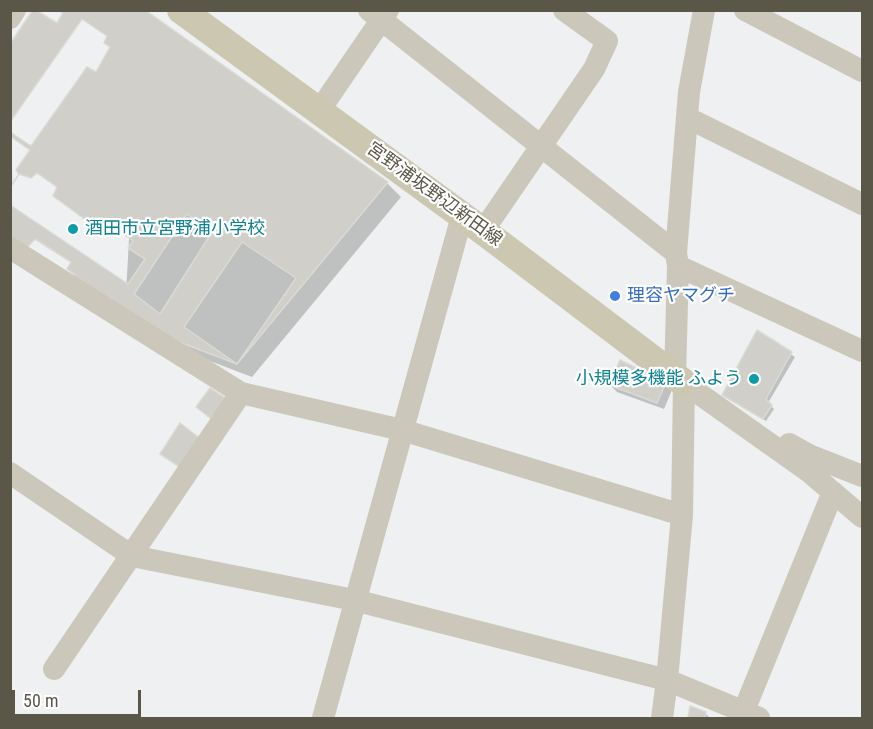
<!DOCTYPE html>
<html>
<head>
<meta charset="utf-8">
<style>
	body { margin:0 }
	#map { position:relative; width:873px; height:729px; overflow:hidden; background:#eff0f1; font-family:"Roboto Condensed",sans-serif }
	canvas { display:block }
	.frame { position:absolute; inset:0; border:12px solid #5b5748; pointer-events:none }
	.scale { position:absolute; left:12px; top:690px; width:129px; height:27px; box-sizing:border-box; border:3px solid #5b5748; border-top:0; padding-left:8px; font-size:18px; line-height:21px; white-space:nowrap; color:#5b5748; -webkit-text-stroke:4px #fff; paint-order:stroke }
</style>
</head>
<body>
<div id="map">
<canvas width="873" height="729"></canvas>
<div class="frame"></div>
<div class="scale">50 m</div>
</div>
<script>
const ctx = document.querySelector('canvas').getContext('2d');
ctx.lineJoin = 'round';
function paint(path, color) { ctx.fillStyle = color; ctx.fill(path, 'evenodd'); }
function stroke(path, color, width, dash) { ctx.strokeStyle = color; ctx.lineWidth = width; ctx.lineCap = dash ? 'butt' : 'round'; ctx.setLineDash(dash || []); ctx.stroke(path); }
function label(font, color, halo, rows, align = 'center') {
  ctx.font = font + ' "Roboto Condensed","Noto Sans JP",sans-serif'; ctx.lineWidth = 4.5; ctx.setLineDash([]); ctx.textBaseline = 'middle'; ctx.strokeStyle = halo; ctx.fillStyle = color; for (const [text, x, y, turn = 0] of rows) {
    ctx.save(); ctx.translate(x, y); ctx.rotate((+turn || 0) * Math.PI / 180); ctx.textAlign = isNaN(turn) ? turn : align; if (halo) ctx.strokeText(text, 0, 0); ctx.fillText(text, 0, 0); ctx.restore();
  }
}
const shadow = new Path2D(`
	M142 10 387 183 401 197 252 377 124 328Z
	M758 332 795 357 768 403 774 409 766 421 727 398Z
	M620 362 672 390 664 409 617 392 610 385Z
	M691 708 705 713 710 718H689Z`);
const building = new Path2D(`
	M33 10H145L388 182 237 364 108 315 10 249V44Z
	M40 10H58L63 13 57 23 39 12Z
	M82 19 107 36 104 43 110 47 96 72 87 67 31 146 10 132V122Z
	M10 136 30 150 16 170 19 174 12 185Z
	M37 173 57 187 53 196 105 234 111 225 133 241 128 248 145 259 128 284 10 205V188L19 174 31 178Z
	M187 214 212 232 160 314 134 294Z
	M35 239 71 262 67 269 75 275 69 284 23 252Z
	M242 242 296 278 237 364 184 327Z
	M757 330 792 352 766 399 772 405 763 419 722 395Z
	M620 360 666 382 657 403 609 385Z
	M210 388 227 399 214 421 196 407Z
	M180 423 202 440 183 469 160 454Z
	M690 706 706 712 705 718H688Z`);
const minor = new Path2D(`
	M369 10 676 253
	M745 10 862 71
	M10 18 15 10
	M319 111 388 10
	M688 118 862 204
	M483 231 594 69 607 41 564 10
	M10 248 241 393 402 430 682 515
	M678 266 862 351
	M675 377 678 266 676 253 689 92 704 10
	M684 383 808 471 862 517
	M789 444 809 455 862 476
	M10 473 132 556 354 600 667 680 759 718
	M54 669 241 393
	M743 713 833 492
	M323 718 462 216
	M662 718 667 680 682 515 684 383`);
const major = new Path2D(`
	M181 10 483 231 684 383`);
const markers = [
	[73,229,6,"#0f9aa8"],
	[615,296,6,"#3f7fe0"],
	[754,379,6,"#0f9aa8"]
];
const streetNames = [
	["宮野浦坂野辺新田線",434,195,36]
];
const cultureNames = [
	["酒田市立宮野浦小学校",85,229],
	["小規模多機能 ふよう",742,379,"right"]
];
const shopNames = [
	["理容ヤマグチ",627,296]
];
paint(shadow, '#0003');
paint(building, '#d0cfc9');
stroke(building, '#d9dad3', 1.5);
stroke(minor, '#cbc7bb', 22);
stroke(major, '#ccc7b0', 28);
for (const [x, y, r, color] of markers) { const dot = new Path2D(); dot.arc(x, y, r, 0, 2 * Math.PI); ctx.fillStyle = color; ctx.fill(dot); stroke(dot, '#fff', 2); }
label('18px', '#5b5748', '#fff', streetNames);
label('18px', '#0d838f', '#fff', cultureNames, 'left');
label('18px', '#366cbe', '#fff', shopNames, 'left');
</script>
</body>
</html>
